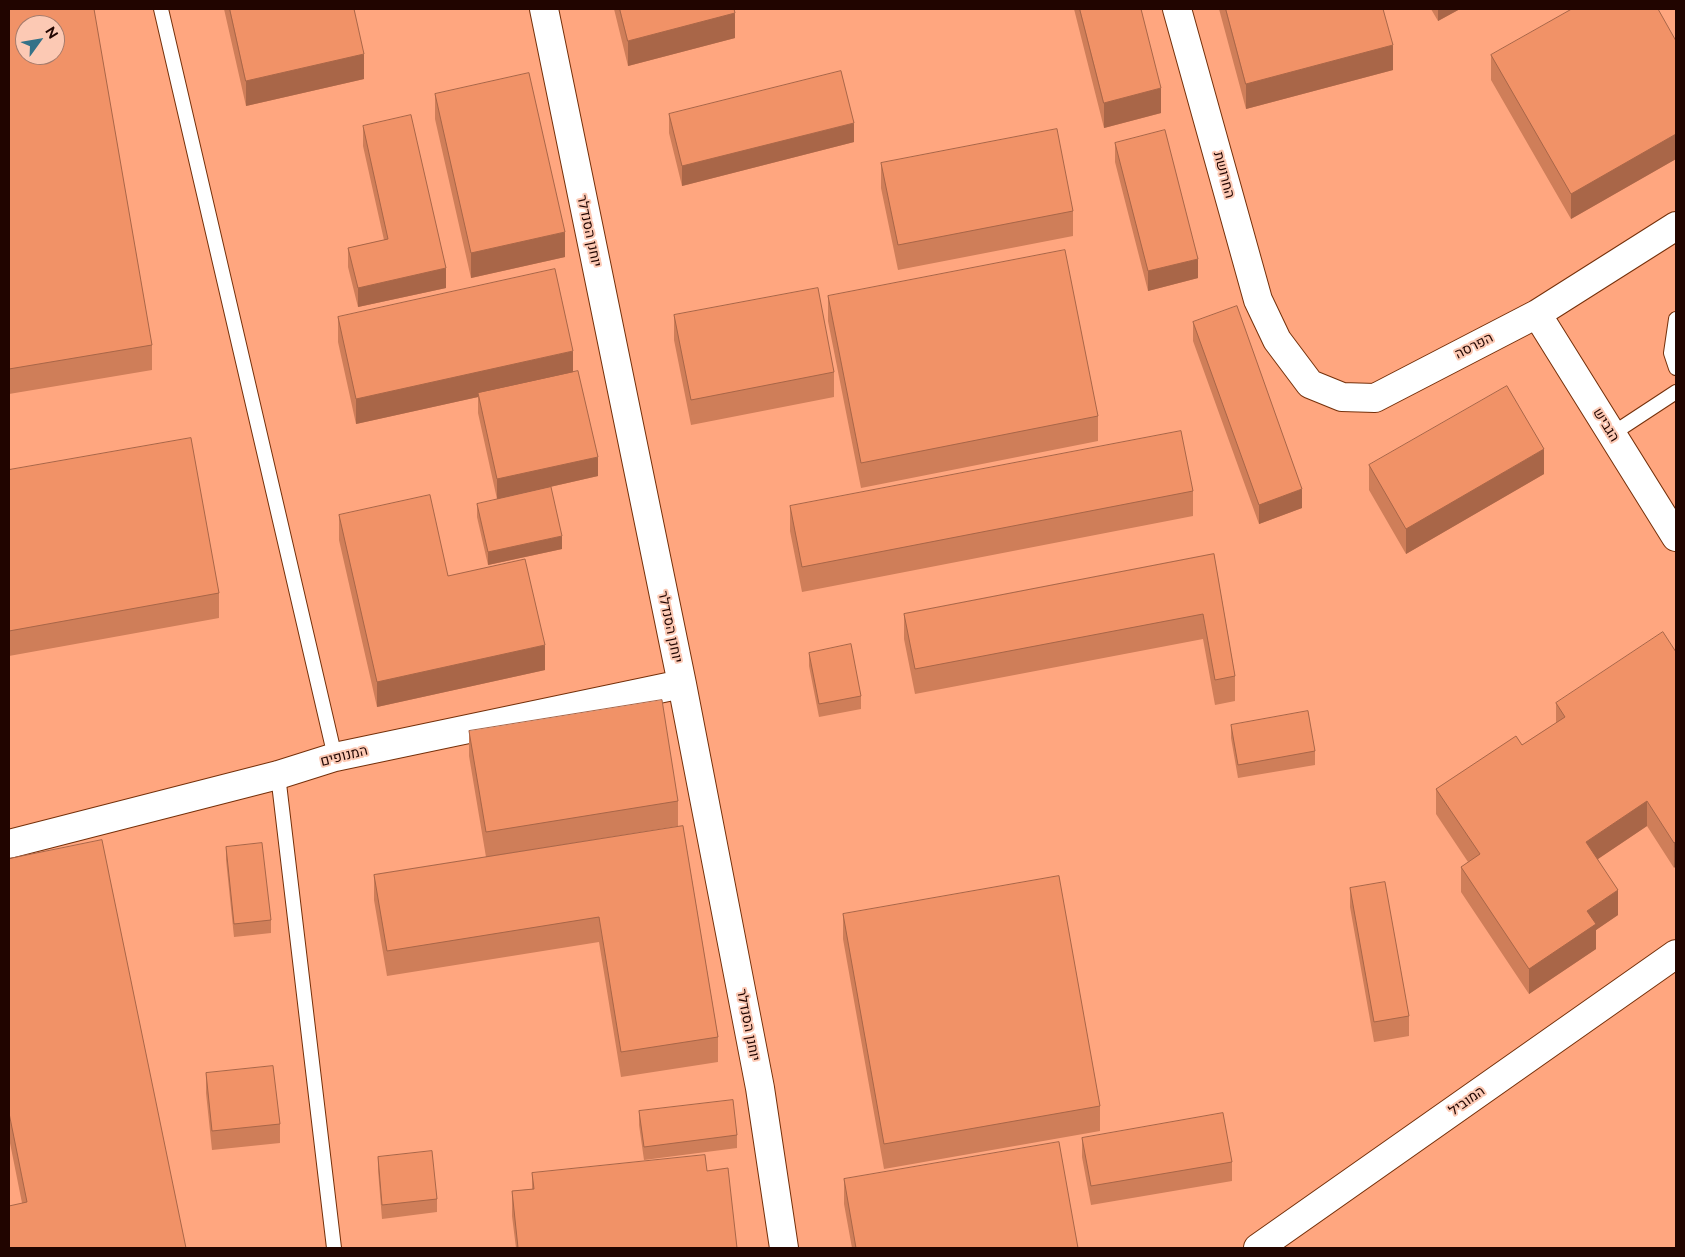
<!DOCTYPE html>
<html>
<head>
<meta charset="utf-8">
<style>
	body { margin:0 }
	#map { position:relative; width:1685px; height:1257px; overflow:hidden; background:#fab89b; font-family:Raleway,sans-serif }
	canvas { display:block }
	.frame { position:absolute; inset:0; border:10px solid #210500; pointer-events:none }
	.north { position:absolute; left:15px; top:15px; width:50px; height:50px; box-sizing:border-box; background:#fcc9b4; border:1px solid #a47b6c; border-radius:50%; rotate:58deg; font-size:14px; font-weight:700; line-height:20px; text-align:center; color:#210500 }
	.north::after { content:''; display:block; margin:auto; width:18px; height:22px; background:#357288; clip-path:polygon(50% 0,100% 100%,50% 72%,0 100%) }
</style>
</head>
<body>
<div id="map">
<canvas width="1685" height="1257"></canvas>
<div class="frame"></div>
<div class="north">N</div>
</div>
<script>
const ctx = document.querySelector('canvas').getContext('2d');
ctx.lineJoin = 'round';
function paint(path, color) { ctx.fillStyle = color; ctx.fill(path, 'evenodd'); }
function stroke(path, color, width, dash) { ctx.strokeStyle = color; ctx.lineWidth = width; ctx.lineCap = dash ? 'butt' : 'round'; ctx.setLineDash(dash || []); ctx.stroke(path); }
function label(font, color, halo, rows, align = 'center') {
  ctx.font = font + ' Raleway,Heebo,sans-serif'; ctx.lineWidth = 4; ctx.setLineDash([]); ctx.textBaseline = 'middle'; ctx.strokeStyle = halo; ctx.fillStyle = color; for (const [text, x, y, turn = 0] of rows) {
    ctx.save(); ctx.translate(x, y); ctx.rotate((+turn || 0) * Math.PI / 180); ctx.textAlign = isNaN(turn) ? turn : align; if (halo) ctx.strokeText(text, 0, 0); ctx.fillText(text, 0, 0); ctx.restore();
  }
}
const built = new Path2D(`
	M9 9H1676V1248H9ZM25 25H55V55H25Z`);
const lane = new Path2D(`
	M161 9 335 757
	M1676 319 1671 353 1676 368
	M1612 434 1676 392
	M278 775 334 1248`);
const street = new Path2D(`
	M544 9 682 684 760 1088 784 1248
	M1177 9 1258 300 1277 340 1310 384 1342 397 1375 398 1537 314 1676 226
	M1537 314 1676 537
	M9 844 278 775 335 757 682 684
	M1258 1248 1676 954`);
const wall = new Path2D(`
	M9 9 152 345V370L9 394Z
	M224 9H354L364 79 246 106Z
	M614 9H734L735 38 628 66Z
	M1074 9H1141L1161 113 1104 128Z
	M1219 9H1383L1393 70 1246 109Z
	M1431 9H1460L1438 21Z
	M1676 41V159L1571 219 1491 80V55Z
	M435 94 565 257 471 278 435 119Z
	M669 114 854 142 682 186 669 133Z
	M363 126 446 288 358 307 348 267V248L384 240 363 146Z
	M1115 143 1198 278 1148 291 1115 162Z
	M881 163 1073 211V236L898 270 881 188Z
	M828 296 1098 416V441L861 488 828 321Z
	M674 315 834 372V397L691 425 674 340Z
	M338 317 573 372 598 476 497 499 478 413V397L356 424 338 342Z
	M1193 322 1302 508 1259 524 1193 341Z
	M1369 465 1544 474 1406 554 1369 490Z
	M9 470 219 593V618L9 656Z
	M1193 491V516L802 592 790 531V506Z
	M477 504 562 549 488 565 477 517Z
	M339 515 448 576 545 670 377 707 339 540Z
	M1214 554 1235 676V701L1215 705 1203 639 915 694 904 639V614Z
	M1676 652 1674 868 1647 826 1598 859 1618 915 1596 930V949L1529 994 1461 892V867L1468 862 1436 814V789L1522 745 1556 723V703Z
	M809 653 861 696V709L819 717 809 666Z
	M1231 725 1315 751V765L1238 778 1231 738Z
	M469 731 678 801V826L486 857 469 756Z
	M683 826 718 1037V1062L621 1077 599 942 387 976 374 900V875Z
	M226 847 271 920V933L234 937 226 860Z
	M9 859 186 1248 22 1203 9 1138Z
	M1350 888 1409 1016V1036L1374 1042 1350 907Z
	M843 914 1100 1106V1131L884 1169 843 939Z
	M206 1073 280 1124V1143L212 1150 206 1093Z
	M639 1111 737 1135V1148L644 1160 639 1125Z
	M1082 1138 1232 1162V1181L1091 1205 1082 1157Z
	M378 1157 437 1199V1212L382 1219 378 1170Z
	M707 1171 737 1248H516L512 1216V1191L532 1189V1173Z
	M844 1179 1078 1248H852L844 1204Z`);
const shadedWall = new Path2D(`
	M1438 9H1460L1438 21Z
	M735 13V38L628 66V41Z
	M1393 45V70L1246 109V84Z
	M364 54V79L246 106V81Z
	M1161 88V113L1104 128V103Z
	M854 123V142L682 186V166Z
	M1676 134V159L1571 219V194Z
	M565 232V257L471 278V253Z
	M1198 259V278L1148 291V271Z
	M446 268V288L358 307V288Z
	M573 351V376L478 393V397L356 424V399Z
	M1544 449V474L1406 554V529Z
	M598 457V476L497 499V479Z
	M1302 489V508L1259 524V505Z
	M562 536V549L488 565V552Z
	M545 645V670L377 707V682Z
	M1647 801V826L1586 867V842Z
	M1676 841V866L1674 868V843Z
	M1618 890V915L1596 930V949L1529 994V969L1587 911Z`);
const building = new Path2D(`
	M9 9H94L152 345 9 369ZM25 25H55V55H25Z
	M230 9H354L364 54 246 81Z
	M620 9H734L735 13 628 41Z
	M1080 9H1141L1161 88 1104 103Z
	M1226 9H1383L1393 45 1246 84Z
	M1572 9H1658L1676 41V134L1571 194 1491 55Z
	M841 71 854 123 682 166 669 114Z
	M529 73 565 232 471 253 435 94Z
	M411 115 446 268 358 288 348 248 388 239 363 126Z
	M1057 129 1073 211 898 245 881 163Z
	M1165 130 1198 259 1148 271 1115 143Z
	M1065 250 1098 416 861 463 828 296Z
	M555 269 573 351 356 399 338 317Z
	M818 288 834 372 691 400 674 315Z
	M1237 306 1302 489 1259 505 1193 322Z
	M578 371 598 457 497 479 478 393Z
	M1507 386 1544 449 1406 529 1369 465Z
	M1181 431 1193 491 802 567 790 506Z
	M191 438 219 593 9 631V470Z
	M551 487 562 536 488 552 477 504Z
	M430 495 448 576 525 559 545 645 377 682 339 515Z
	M1214 554 1235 676 1215 680 1203 614 915 669 904 614Z
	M1663 632 1676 652V841L1674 843 1647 801 1586 842 1618 890 1587 911 1596 924 1529 969 1461 867 1480 854 1436 789 1516 736 1522 745 1565 717 1556 703Z
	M851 644 861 696 819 704 809 653Z
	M662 700 678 801 486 832 469 731Z
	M1308 711 1315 751 1238 765 1231 725Z
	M683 826 718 1037 621 1052 599 917 387 951 374 875Z
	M102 840 186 1248H9V1206L27 1202 9 1113V859Z
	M262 843 271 920 234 924 226 847Z
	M1059 876 1100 1106 884 1144 843 914Z
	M1385 882 1409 1016 1374 1022 1350 888Z
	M273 1066 280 1124 212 1131 206 1073Z
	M733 1100 737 1135 644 1147 639 1111Z
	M1223 1113 1232 1162 1091 1186 1082 1138Z
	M1059 1142 1078 1248H856L844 1179Z
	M432 1151 437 1199 382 1205 378 1157Z
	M705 1155 707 1171 728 1168 737 1248H518L512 1191 534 1189 532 1173Z`);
const streetNames = [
	["החרושת",1224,175,75],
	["יוחנן הסנדלר",589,231,78],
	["הפרסה",1474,346,-27],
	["הגביש",1606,425,58],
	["יוחנן הסנדלר",670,627,78],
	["המנופים",344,756,-14],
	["יוחנן הסנדלר",748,1025,79],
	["המוביל",1467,1101,-35]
];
paint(built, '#ffa67f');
stroke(lane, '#75300a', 16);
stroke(street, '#75300a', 30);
stroke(lane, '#fff', 14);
stroke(street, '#fff', 28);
paint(wall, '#cf7e59');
paint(shadedWall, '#a96648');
paint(building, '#f19267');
stroke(building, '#a96648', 1);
label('14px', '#210500', '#fcc9b4', streetNames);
</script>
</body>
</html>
